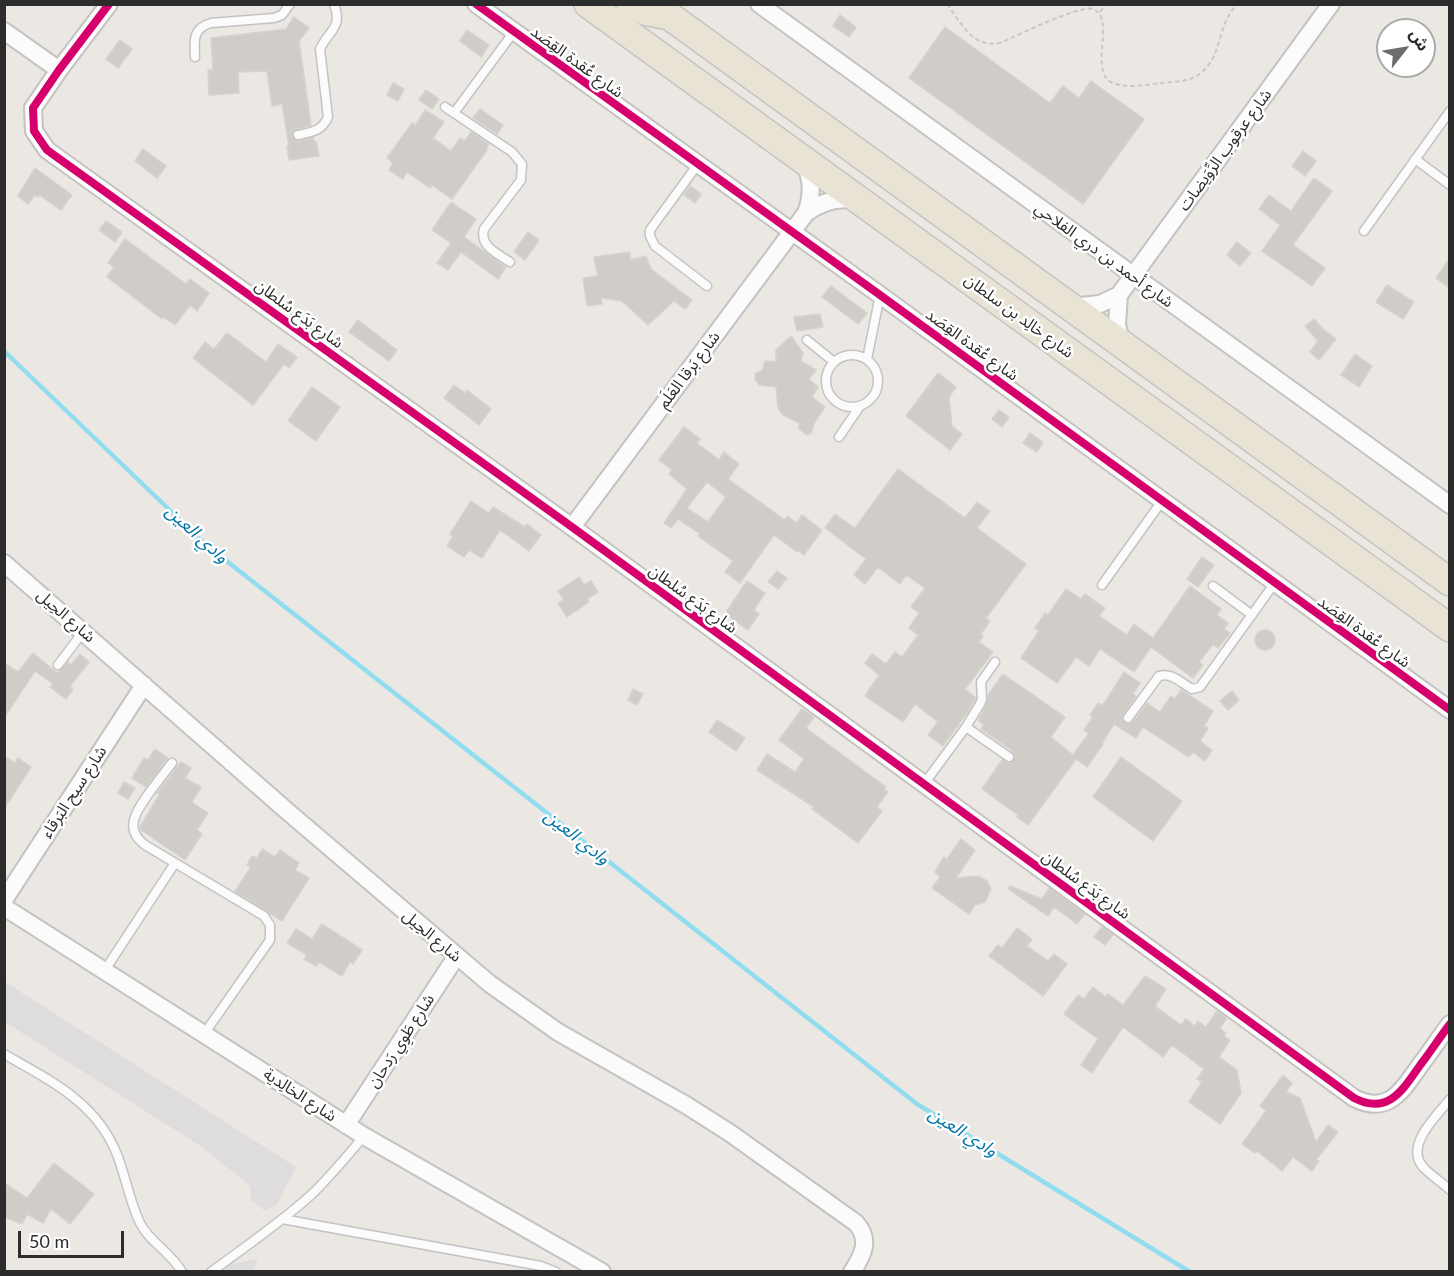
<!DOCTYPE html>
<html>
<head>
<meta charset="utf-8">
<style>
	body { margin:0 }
	#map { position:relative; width:1454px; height:1276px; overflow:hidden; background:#ebe7e2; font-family:Lato,"Noto Sans Arabic",sans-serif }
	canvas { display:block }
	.frame { position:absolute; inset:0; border:6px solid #2c2c2c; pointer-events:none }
	.north { position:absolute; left:1376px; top:18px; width:60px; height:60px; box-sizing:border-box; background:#fff; border:2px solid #ababab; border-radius:50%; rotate:59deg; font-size:16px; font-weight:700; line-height:24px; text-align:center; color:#2c2c2c }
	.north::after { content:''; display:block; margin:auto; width:21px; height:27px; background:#6f6d6c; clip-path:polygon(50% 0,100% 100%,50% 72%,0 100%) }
	.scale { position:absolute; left:18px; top:1231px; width:106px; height:27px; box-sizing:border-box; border:3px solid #2c2c2c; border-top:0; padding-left:8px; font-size:18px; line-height:21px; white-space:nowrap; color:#2c2c2c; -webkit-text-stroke:4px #fff; paint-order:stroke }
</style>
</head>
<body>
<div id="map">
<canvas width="1454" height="1276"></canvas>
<div class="frame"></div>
<div class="north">ش</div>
<div class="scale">50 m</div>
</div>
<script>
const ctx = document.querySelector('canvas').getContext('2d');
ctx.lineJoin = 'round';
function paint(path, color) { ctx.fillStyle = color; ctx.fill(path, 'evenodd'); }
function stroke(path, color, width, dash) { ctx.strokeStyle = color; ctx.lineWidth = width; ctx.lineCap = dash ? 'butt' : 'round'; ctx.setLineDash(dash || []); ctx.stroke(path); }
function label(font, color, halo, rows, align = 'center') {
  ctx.font = font + ' Lato,"Noto Sans Arabic",sans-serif'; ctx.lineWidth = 5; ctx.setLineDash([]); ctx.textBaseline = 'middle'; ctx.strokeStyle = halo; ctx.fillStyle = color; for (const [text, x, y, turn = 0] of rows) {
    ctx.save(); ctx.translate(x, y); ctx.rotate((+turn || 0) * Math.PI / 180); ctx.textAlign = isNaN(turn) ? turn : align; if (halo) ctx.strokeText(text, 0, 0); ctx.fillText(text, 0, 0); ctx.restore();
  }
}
const industrial = new Path2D(`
	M5 982 296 1167 276 1206 264 1210 251 1200 250 1186 202 1147 5 1022Z
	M258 1259 253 1271 224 1272 227 1265Z`);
const stream = new Path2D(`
	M4 351 205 544 917 1104 1190 1272`);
const building = new Path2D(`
	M840 15 856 27 849 37 833 26Z
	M294 17 309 28 299 41 311 125 294 130 292 136 297 141 313 138 314 142H316L319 156 289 160 287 146H289L282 104 272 106 267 71 238 72 239 93 209 95 208 70H213L211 38 286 29Z
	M945 27 1050 103 1063 86 1079 98 1091 81 1144 119 1083 204 909 78Z
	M467 30 489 45 481 57 460 41Z
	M120 40 132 49 118 68 106 59Z
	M393 83 404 89 398 101 387 95Z
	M426 90 439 99 432 109 419 100Z
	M480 109 503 125 497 134 473 118Z
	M425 110 444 122 433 138 451 151 460 138 465 141 471 132 489 144 486 150H487L452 199 432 185 430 188 407 172 403 179 389 170 393 163 387 158 412 123 415 126Z
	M143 149 166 166 157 178 135 161Z
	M1303 151 1316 161 1305 176 1292 166Z
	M35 168 72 195 61 210 39 195 38 197 35 195 28 204 18 196Z
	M1314 178 1332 191 1293 245 1325 268 1312 286 1262 251 1280 225 1259 209 1269 195 1291 211Z
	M690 186 701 194 695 203 684 195Z
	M451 202 476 219 464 237 506 267 498 279 461 252 448 270 437 263 451 243 432 230Z
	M106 221 122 232 115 242 99 230Z
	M528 232 539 240 525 260 514 252Z
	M125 239 186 284 190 279 209 293 197 311 190 305 175 325 163 317 162 319 107 277 114 267 108 263Z
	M1237 242 1251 253 1240 266 1227 255Z
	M630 252V260L646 256 651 269 692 300 685 309 674 301 648 325 622 301 601 298 602 304 587 306 583 278 598 276 594 257Z
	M1449 259V288L1436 278Z
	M1387 285 1414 302 1403 319 1376 302Z
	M831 286 867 313 858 324 822 297Z
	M820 314 823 327 797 331 794 317Z
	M1314 319 1323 329 1336 339 1319 360 1310 352 1318 341 1305 326Z
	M358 320 397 350 389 361 349 332Z
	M227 333 266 362 278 344 297 357 289 368 284 364 253 405 193 358 205 342 214 349Z
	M791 336 803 353 801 361 816 370 809 379 818 387 812 397 825 407 814 423 812 432 807 435 799 429V423L782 414 778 408 776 387 759 385 755 379 756 373 762 371 765 361 776 362V350Z
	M1355 354 1372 366 1359 387 1341 375Z
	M938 373 956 387 949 397 952 426 962 434 950 450 906 416Z
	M454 385 465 393 467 390 491 409 479 425 444 398Z
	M312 387 340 407 316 441 288 421Z
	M999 410 1009 417 1002 427 992 419Z
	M684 427 700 439 697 443 719 460 724 452 739 464 728 479 785 520 787 516 797 523 802 515 822 530 804 555 799 551 797 552 774 535 740 583 725 572 733 561 698 536 700 534 678 519 671 528 664 523 687 489 669 474 672 470 659 460ZM707 482 726 497 708 522 687 508Z
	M1030 433 1043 442 1037 452 1023 443Z
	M898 469 965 518 977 502 990 511 977 528 1026 564 986 618 990 621 981 634 983 636 979 642 993 652 965 689 976 698 967 713 943 746 928 735 938 722 915 704 903 722 865 696 879 675 865 663 872 654 886 664 895 652 902 657 918 635 909 628 919 613 911 607 925 588 906 575 900 584 878 567 865 584 854 575 866 559 825 528 835 514 855 528Z
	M471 501 489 513 493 507 525 527 527 524 541 535 529 551 500 530 482 558 469 550 464 557 447 546 453 536 450 534Z
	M1202 557 1214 565 1198 587 1187 579Z
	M777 571 787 578 778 589 768 582Z
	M579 577 584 585 591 581 598 592 587 599 589 602 567 617 558 603 564 600 558 591Z
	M747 581 765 593 754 610 759 614 748 630 725 614Z
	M1190 586 1221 609 1217 615 1228 623 1224 629 1230 633 1218 648 1213 644 1199 662 1203 665 1193 678 1151 647 1134 672 1100 649 1089 666 1076 657 1057 683 1021 658 1039 631 1035 628 1045 613 1048 615 1066 589 1081 599 1085 594 1105 608 1099 616 1127 635 1134 624 1153 638Z
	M1255 640a10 10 0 1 1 20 0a10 10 0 1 1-20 0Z
	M33 653 57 673 68 662 71 665 80 654 89 662 70 686 73 689 66 699 50 687 53 684 35 671 4 718V663L18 672Z
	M1124 672 1140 683 1133 694 1136 696 1122 717 1125 723 1133 722 1147 703 1160 712 1171 696 1175 699 1181 690 1213 711 1204 726 1208 728 1200 741 1212 750 1205 761 1193 752 1189 757 1143 727 1136 738 1114 724 1102 743 1103 744 1087 767 1076 759 1028 825 1017 817 1018 815 982 789 1002 760 1009 763 1015 758 1014 754 1010 749 981 729 984 725 978 720 986 706 988 695 1003 674 1065 717 1051 737 1073 755 1089 733 1084 730 1093 717 1090 715 1098 703 1103 705Z
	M633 689 643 694 637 705 628 700Z
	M1232 691 1239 700 1228 710 1220 701Z
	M802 709 814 717 806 728 886 787 884 789 888 792 877 807 882 811 858 843 812 809 814 807 757 770 767 754 795 772 804 759 779 740Z
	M717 720 745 738 736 751 709 732Z
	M155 749 168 758 146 787 132 778 144 758 148 760Z
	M4 756 15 763 18 758 31 767 4 809Z
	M1121 757 1182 801 1153 841 1093 797Z
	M181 762 191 768 185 778 201 787 192 802 208 813 197 830 202 834 185 860 141 830 140 827 159 795 157 793Z
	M124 782 135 788 128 799 118 793Z
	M961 839 975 850 956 878 978 876 987 881 991 889 985 902 975 905 969 914 932 888 940 877 935 872 944 857 947 859Z
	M262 849 275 857 280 850 299 863 295 870 309 878 282 921 235 891 251 867 247 865 252 856 257 858Z
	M1010 886 1042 899 1049 888 1085 914 1077 924 1054 907 1048 916 1008 889Z
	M322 924 362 950 353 964 350 962 342 976 319 962 316 966 304 959 307 955 287 943 296 929 312 939Z
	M1102 927 1113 935 1105 945 1094 937Z
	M1017 928 1032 939 1027 946 1048 961 1054 954 1067 964 1043 996 989 956 998 945 1002 948Z
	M1145 976 1166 989 1155 1006 1181 1025 1186 1019 1195 1026 1198 1021 1206 1027 1217 1011 1227 1018 1220 1028 1226 1033 1224 1036 1230 1040 1219 1057 1237 1070 1241 1093 1220 1124 1189 1102 1202 1082 1197 1079 1204 1069 1172 1045 1163 1057 1123 1027 1092 1073 1081 1065 1098 1039 1064 1014 1078 995 1084 999 1093 987 1106 997 1108 994 1123 1005Z
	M1283 1075 1292 1083 1286 1092 1300 1098 1316 1142 1328 1125 1338 1132 1316 1160 1319 1161 1312 1171 1293 1157 1282 1171 1257 1151 1255 1153 1242 1144 1266 1111 1260 1106Z
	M54 1163 94 1194 70 1224 51 1209 43 1223 27 1214 22 1224 4 1217V1183L27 1198Z`);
const path = new Path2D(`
	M947 4C962 24 972 48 1000 43 1016 36 1081 4 1093 9 1117 19 1087 72 1113 83 1127 89 1149 84 1163 83 1178 81 1194 82 1205 69 1222 52 1218 24 1237 4
	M1100 12 1106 4`);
const lane = new Path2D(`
	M195 57C194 40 193 28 211 23L274 18 282 15 290 4
	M445 107 512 152 522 164 521 180 484 229C479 246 498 254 510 262
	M454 113 513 33
	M298 135C312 132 322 131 328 117L320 49C329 30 343 28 334 4
	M1415 159 1450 185
	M698 164 650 230V236L655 246 707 286
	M1364 231 1450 111
	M807 340 834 362
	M826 381a26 26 0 1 1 52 0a26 26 0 1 1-52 0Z
	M867 359 880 295
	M839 437 860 406
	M1102 585 1162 501
	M1213 586 1252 615
	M58 665 83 632
	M1128 718 1159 676C1172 672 1181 683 1192 689L1200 687 1274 584
	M966 727 1009 757
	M172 763C162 776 137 806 134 820 131 831 137 839 145 845L264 916 270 925V940L204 1034
	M924 784 966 727 980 704 982 699 981 682 995 662
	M105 970 175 863
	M4 1054C51 1081 98 1103 118 1157 126 1179 130 1202 140 1223 150 1243 171 1252 182 1272
	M1450 1099C1437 1116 1403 1146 1424 1168 1432 1176 1441 1182 1450 1190
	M282 1219 541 1266 556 1272
	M211 1272C245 1247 280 1223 311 1195 330 1177 347 1156 364 1136`);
const street = new Path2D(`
	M109 4 59 70 33 108 34 131 47 150 572 527 1354 1098C1389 1116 1403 1089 1421 1064 1431 1051 1440 1037 1450 1024
	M476 4 880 295 1450 710
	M759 4 1450 505
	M4 31 59 70
	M806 213C821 202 836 197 855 200
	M1119 295 1117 325 1122 345
	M1071 307 1100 304 1119 295 1331 4
	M572 527 806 213C813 194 812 180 804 161
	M4 563 287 811 490 984 558 1032 686 1105 730 1133 856 1223C871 1240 863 1255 852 1272
	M4 900 144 685
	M4 907 364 1136 602 1272
	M346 1125 456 957`);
const primary = new Path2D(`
	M588 4 1450 628
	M630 4 644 11 669 16
	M653 4 1450 582`);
const cycleway = new Path2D(`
	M109 4 59 70 33 108 34 131 47 150 572 527 1354 1098C1389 1116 1403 1089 1421 1064 1431 1051 1440 1037 1450 1024
	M476 4 880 295 1450 710`);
const streetNames = [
	["شارع عُقدة القِصَد",577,62,36],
	["شارع عرقوب الرِّوَيضات",1225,150,-54],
	["شارع أحمد بن دري الفلاحي",1104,255,36],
	["شارع بَدَع سُلطان",299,314,36],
	["شارع خالِد بن سلطان",1019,316,36],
	["شارع عُقدة القِصَد",972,345,36],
	["شارع بَرقا العَلَم",689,370,-53],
	["شارع بَدَع سُلطان",693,599,36],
	["شارع الحِيل",66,616,41],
	["شارع عُقدة القِصَد",1364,632,36],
	["شارع سيح البَرقاء",74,792,-57],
	["شارع بَدَع سُلطان",1086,885,36],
	["شارع الحِيل",432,936,40],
	["شارع طَوِي رَدحان",401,1041,-57],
	["شارع الخالِدية",300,1095,33]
];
const waterNames = [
	["وادي العين",197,534,42],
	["وادي العين",577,837,38],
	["وادي العين",963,1132,32]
];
paint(industrial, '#dfdcde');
stroke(stream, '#92dcf0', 4.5);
paint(building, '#d0cdc9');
stroke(building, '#d6d3ce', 1.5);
stroke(lane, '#c4c3c3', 11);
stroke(street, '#c4c3c3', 20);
stroke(primary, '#c6c4c2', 30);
stroke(path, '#c8c8c7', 2, [4.5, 3]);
stroke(lane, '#fcfbfb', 8);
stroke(street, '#fcfbfb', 16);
stroke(primary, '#e8e3d4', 27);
stroke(cycleway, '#d6006c', 8);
label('16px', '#2c2c2c', '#fff', streetNames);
label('italic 18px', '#0576a8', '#fff', waterNames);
</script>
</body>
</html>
